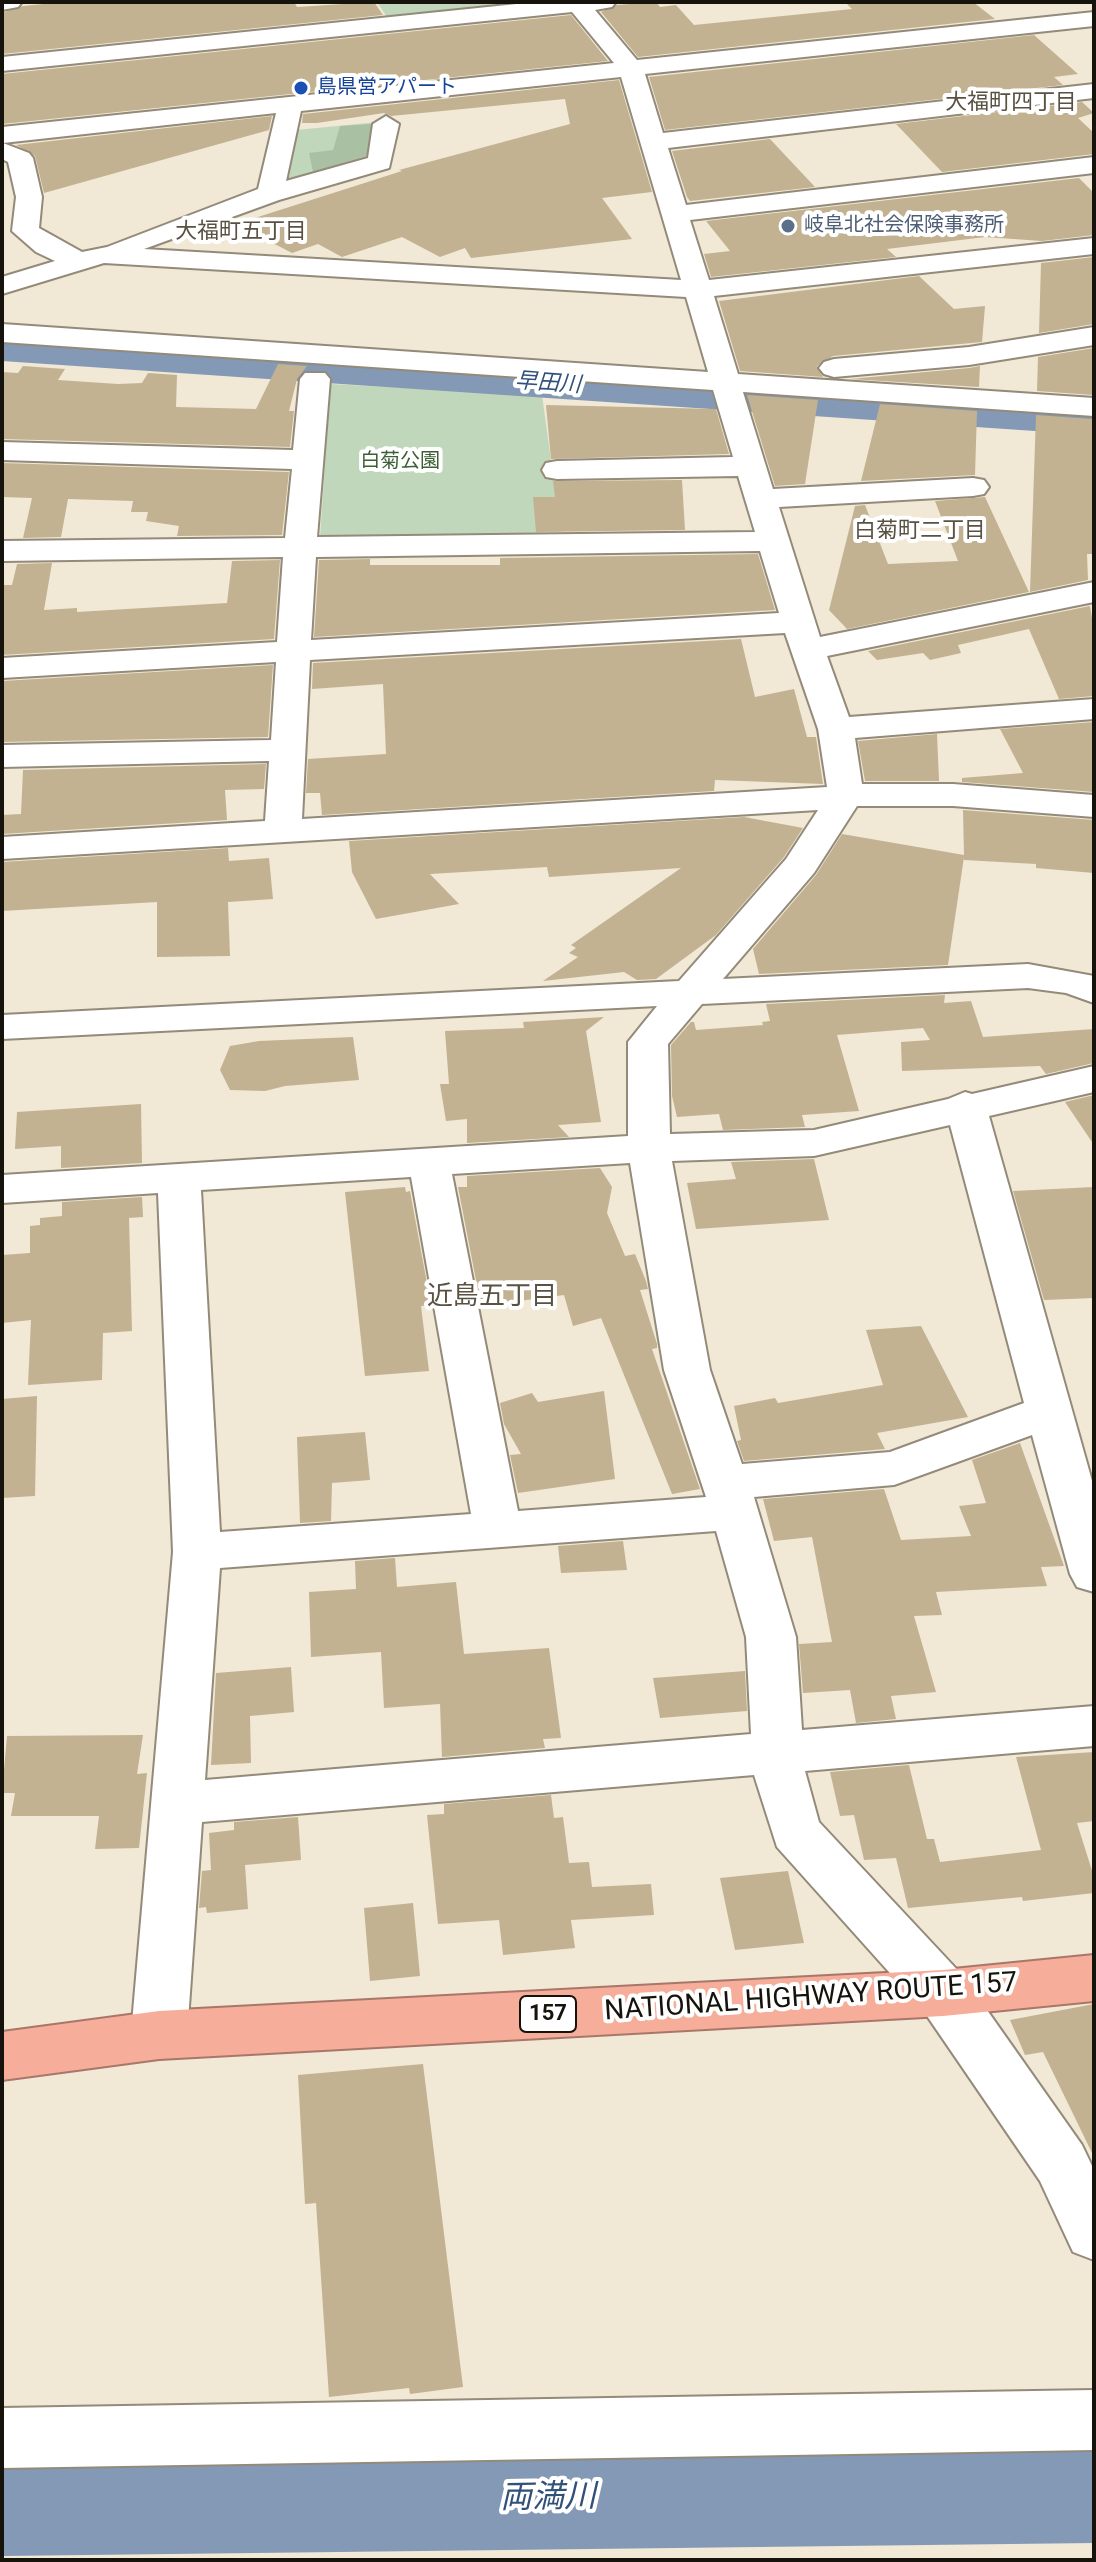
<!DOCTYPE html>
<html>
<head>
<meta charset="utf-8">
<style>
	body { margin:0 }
	#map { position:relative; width:1096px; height:2562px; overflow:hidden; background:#f1e8d6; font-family:Roboto,sans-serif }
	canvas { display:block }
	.frame { position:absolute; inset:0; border:4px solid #16130d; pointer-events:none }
</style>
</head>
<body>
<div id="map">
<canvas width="1096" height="2562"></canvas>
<div class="frame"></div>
</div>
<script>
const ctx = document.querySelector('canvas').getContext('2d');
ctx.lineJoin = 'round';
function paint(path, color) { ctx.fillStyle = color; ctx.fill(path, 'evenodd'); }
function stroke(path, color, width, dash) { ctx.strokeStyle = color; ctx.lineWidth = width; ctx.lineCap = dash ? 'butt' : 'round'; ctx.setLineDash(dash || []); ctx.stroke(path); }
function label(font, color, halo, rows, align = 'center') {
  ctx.font = font + ' Roboto,"Noto Sans JP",sans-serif'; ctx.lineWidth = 8; ctx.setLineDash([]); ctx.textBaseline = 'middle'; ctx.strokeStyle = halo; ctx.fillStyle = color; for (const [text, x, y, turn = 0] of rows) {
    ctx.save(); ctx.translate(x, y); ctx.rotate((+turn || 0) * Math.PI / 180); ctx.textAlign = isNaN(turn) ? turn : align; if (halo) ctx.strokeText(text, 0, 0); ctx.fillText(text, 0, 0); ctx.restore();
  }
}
const green = new Path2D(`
	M377 2H563L389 20Z
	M388 121 378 158 281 180 286 131Z
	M330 384 542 395 561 532 320 538Z`);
const forest = new Path2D(`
	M386 123 366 156 313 172 309 153 333 150 340 126Z`);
const river = new Path2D(`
	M2 333 1094 405V435L2 361Z
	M1094 2443V2543L2 2556V2454Z`);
const building = new Path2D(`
	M64 2H294L297 7 374 2 383 15 2 54V13L23 6Z
	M656 2 660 7 676 5 694 25 852 9 845 2H973L995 19 638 57 601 12 617 5Z
	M571 15 608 61 2 124V74Z
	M1034 35 1078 74 1054 77 1063 85 665 130 649 77Z
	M619 80 652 192 602 198 632 239 471 258 465 248 440 257 402 237 342 257 318 244 292 253 236 224 402 171 399 170 570 124 565 99 391 116 384 113 317 123H302L303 114Z
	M1082 102 1094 113 1078 118 1094 133V154L942 172 896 124Z
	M272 116 269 130 44 193 35 156 16 145Z
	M770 139 815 187 690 201 687 197 672 151Z
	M1079 178 1094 193V235L1042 241 985 237 887 249 896 257 711 277 704 254 730 251 706 221Z
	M1094 257V324L1039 333 1041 263Z
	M919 276 954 309 985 306 982 342 833 356 817 366 823 377 740 371 719 301Z
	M1094 348 1093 395 1037 391 1038 357Z
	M278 364 307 366 297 379 289 411H294L290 447 2 439V372L18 373 23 366 65 369 58 380 118 384 142 383 148 373 177 375 176 407 256 409Z
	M980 366 979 387 850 379 969 368Z
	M747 395 818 400 805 484 775 486Z
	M880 404 977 411 975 475 861 481Z
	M546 405 716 409 729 454 551 459Z
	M1036 415 1092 419 1094 554H1087L1088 580 1030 592Z
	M2 463 289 472 282 535 177 536 179 526 146 521 148 512H131L133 501 68 499 61 537 23 538 32 498 2 497Z
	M682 480 685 530 536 532 533 497H555L553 481Z
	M985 497 1029 592 847 629 829 610 855 506 865 505 888 564 958 561 935 501Z
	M758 554 775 610 314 637 319 560 370 559V565H500V558Z
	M280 560 274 639 2 655V585H12L17 564 52 563 44 610 77 608V612L227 603 232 561Z
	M1090 606 1094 631V696L1059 699 1029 629 958 645 961 653 930 660 923 653 877 660 868 651Z
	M741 639 755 697 794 689 807 737H816L823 784 715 780 714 791 322 815 320 793H306L308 759 386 754 383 684 312 689 313 663Z
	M273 665 268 737 2 742V681Z
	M1094 722V792L962 782V778L1023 773 1000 729Z
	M937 734 939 781H865L858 741Z
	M266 764 264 789 225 790 227 820 2 834V815L21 814 23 770Z
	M963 810 1094 820V873L1036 868V864L964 860V857L948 965 759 974 753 949 816 875 842 834 964 855Z
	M744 817 803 828 784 857 716 935 656 979 637 980 624 972 543 981 578 957 569 953 576 948 571 945 681 868 549 877 547 867 430 874 459 904 376 919 352 872 349 841Z
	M228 848 229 861 269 858 273 899 228 902 230 956 157 957V902L2 911V862Z
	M945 995 944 1003 971 1001 983 1037 1094 1029V1063L1046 1074 1040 1066 902 1071 901 1042 930 1040 923 1028 837 1035 859 1111 802 1115 805 1127 723 1130 719 1114 677 1117 672 1096 671 1045 691 1022H694L696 1030 763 1025 762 1022 770 1021 766 1004Z
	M604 1017 586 1031 601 1122 558 1125 569 1137 467 1143V1119L446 1121 440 1084H449L445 1031 524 1028 523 1022Z
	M353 1037 359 1080 285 1086 265 1091 230 1090 220 1070 230 1046 259 1041Z
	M1094 1095V1145L1065 1102Z
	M141 1104 142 1163 61 1168V1146L15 1149 17 1112Z
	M814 1159 829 1220 696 1229 687 1183 736 1179 731 1162Z
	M600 1168 612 1187 607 1213 625 1256 635 1254 646 1281 648 1289 640 1290 657 1344V1348L652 1349 700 1489 672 1494 601 1318 573 1326 564 1295 481 1306 458 1187H467V1176Z
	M405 1187 406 1192 410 1191 431 1305 421 1306 429 1371 365 1376 345 1192Z
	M1094 1187V1298L1044 1300 1013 1191Z
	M142 1197 143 1217 129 1218 132 1331 103 1333 102 1380 28 1385 31 1320 2 1323V1255L30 1253V1226L40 1225V1218L62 1216V1202Z
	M921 1326 968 1417 877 1433 885 1449 744 1461 737 1441 741 1440 734 1406 775 1398 778 1403 883 1385 866 1330Z
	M604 1391 615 1479 518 1493 510 1455 521 1454 504 1424 500 1403 532 1393 538 1402Z
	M37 1396 35 1496 2 1498V1399Z
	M365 1432 370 1480 332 1483 331 1521 300 1523 297 1437Z
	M1020 1443 1064 1566 1041 1567 1047 1586 936 1592 942 1615 914 1616 936 1692 891 1696 896 1719 856 1723 850 1690 803 1693 799 1644 832 1642 812 1537 774 1541 763 1499 884 1489 901 1540 971 1536 959 1506 986 1503 972 1460Z
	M623 1541 627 1570 561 1573 558 1546Z
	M395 1558 397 1587 456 1582 464 1654 549 1648 561 1738 543 1739 545 1748 442 1757 440 1704 384 1708 381 1652 311 1657 309 1592 356 1589 355 1561Z
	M291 1667 294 1712 250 1716 251 1763 211 1765 216 1673Z
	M745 1671 747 1711 660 1718 653 1678Z
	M143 1735 137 1774 147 1773 139 1848 95 1849 99 1816H11L15 1793H2L7 1736Z
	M1094 1752V1821L1077 1823 1094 1877V1893L1023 1901 1022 1897 908 1908 896 1858 864 1860 854 1815 840 1816 830 1772 909 1765 927 1839H934L940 1862 1041 1850 1016 1757Z
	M551 1795 554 1818 563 1817 569 1863 589 1862 592 1887 651 1884 654 1915 571 1920 575 1948 503 1955 499 1920 438 1924 427 1815 444 1814V1804Z
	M298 1817 301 1860 245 1865 248 1909 207 1913 206 1907 199 1908 202 1871 211 1870 209 1833 234 1830V1822Z
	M788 1871 804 1943 735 1950 720 1878Z
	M413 1903 420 1976 370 1981 364 1908Z
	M1094 2004V2157L1043 2052 1025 2055 1010 2020Z
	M423 2064 463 2387 410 2394 409 2388 329 2397 316 2203 305 2204 298 2075Z`);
const minor = new Path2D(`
	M2 2H22L18 7 2 10Z
	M536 2H616L612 7 595 10 637 60 1094 12V26L645 74 663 133 1094 84V98L668 148 686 205 1094 157V173L690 220 709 280 1094 238V254L714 296 738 374 1094 398V416L743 392 773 489 973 478 984 480 989 487 984 494 973 496 779 507 820 637 1094 582V602L827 656 849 717 1094 699V719L855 738 862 784H953L1094 795V817L953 806H857L814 873 723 979 1028 964 1094 976V1003L1066 993 1028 988 702 1004 668 1044 670 1134 814 1130 948 1099 965 1092 972 1094 1094 1066V1092L989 1116 1094 1488V1592L1077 1587 1070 1574 1032 1435 894 1485 754 1497 796 1637 802 1730 1094 1706V1746L805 1771 819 1822 963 1976 1082 2145 1094 2170V2260L1073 2252 1040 2181 923 2010 777 1847 754 1775 202 1822 187 2035 179 2052 159 2059 139 2052 131 2035 173 1552 158 1193 2 1203V1175L628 1136V1042L657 1006 2 1039V1015L679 981 786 859 818 810 2 859V837L265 821 269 761 2 767V745L271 740 276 662 2 678V658L277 642 283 557 2 561V541L285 538 292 469 2 460V442L293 450 300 379 305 373H325L330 379 317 537 755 532 738 476 557 479 546 477 542 470 546 463 557 461 733 457 713 390 2 342V324L708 372 686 297 104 263 2 294V277L55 261 36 252 12 231 16 197 8 162 2 159V127L614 63 572 12 2 71V57ZM621 77 681 280 144 249 279 200 389 168 399 124 386 116 373 124 368 158 286 181 301 111ZM276 113 258 189 107 247 82 252 39 228 42 197 33 158 29 153 3 143ZM760 551 779 613 311 640 316 557ZM785 633 818 729 827 787 302 819 310 660ZM950 1125 1024 1403 890 1452 742 1464 710 1370 672 1161 814 1156ZM630 1163 664 1370 706 1497 518 1511 452 1174ZM411 1177 471 1514 220 1532 201 1190ZM716 1531 746 1637 751 1734 205 1780 220 1568Z
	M1094 327V345L969 365 834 377 824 374 819 368 824 362 834 359 969 347Z
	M1094 2390V2450L2 2468V2408Z`);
const highway = new Path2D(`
	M1094 1955V2001L943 2016 159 2059 2 2080V2032L159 2011 943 1970Z`);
const markers = [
	[301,88,8,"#1a4fb4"],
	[788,226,8,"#5c6f8a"]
];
const farTransitnames = [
	["島県営アパート",317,88]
];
const farServicenames = [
	["岐阜北社会保険事務所",804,226]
];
const farParknames = [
	["白菊公園",400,462]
];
const farNeighbourhoodnames = [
	["大福町四丁目",1011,103],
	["大福町五丁目",241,232],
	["白菊町二丁目",920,531]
];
const farWaternames = [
	["早田川",548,384,4]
];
const shields = [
	[548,2014,56]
];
const shieldNames = [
	["157",548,2014]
];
const neighbourhoodNames = [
	["近島五丁目",492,1297]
];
const nearStreetnames = [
	["NATIONAL HIGHWAY ROUTE 157",811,1998,-4]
];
const nearWaternames = [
	["両満川",548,2499,-1]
];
paint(green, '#c1d7bc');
paint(forest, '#a9c0a3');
paint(river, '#8499b5');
paint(building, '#c2b291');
stroke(minor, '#938a79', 4);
stroke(highway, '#a87769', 4);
paint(minor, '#fff');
paint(highway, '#f6ad9a');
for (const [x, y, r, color] of markers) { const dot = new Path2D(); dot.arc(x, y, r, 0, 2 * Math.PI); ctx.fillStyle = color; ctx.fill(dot); stroke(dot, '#fff', 3); }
label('20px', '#164399', '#fff', farTransitnames, 'left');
label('20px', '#4e5e75', '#fff', farServicenames, 'left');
label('20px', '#3d5f35', '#fff', farParknames);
label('22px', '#595142', '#fff', farNeighbourhoodnames);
label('italic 22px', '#32517a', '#fff', farWaternames);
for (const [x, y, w] of shields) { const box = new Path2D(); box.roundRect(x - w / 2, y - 18, w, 36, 6); ctx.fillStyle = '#fff'; ctx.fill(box); stroke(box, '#16130d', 2); }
label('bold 22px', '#16130d', null, shieldNames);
label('26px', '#595142', '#fff', neighbourhoodNames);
label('28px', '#16130d', '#fff', nearStreetnames);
label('italic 32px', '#32517a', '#fff', nearWaternames);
</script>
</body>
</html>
